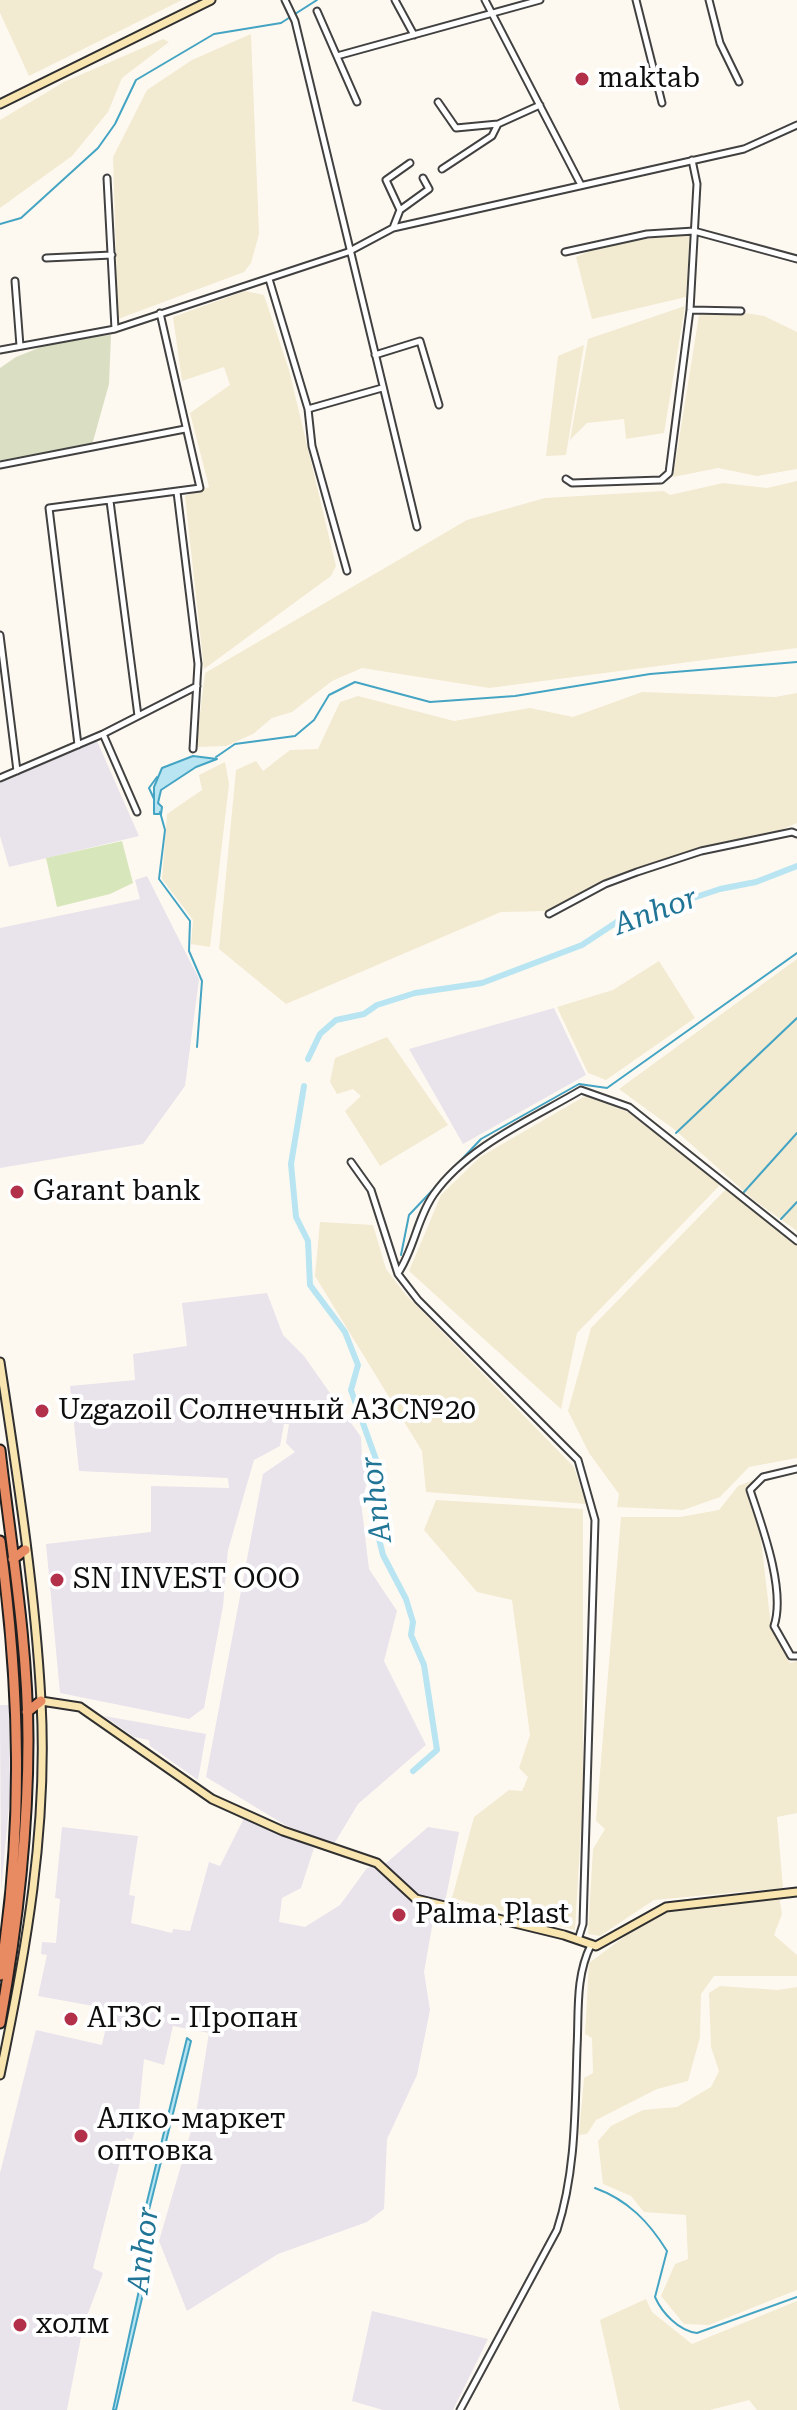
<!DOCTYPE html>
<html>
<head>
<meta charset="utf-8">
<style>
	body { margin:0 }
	canvas { display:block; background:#fef9f0 }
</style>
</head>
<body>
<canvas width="797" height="2410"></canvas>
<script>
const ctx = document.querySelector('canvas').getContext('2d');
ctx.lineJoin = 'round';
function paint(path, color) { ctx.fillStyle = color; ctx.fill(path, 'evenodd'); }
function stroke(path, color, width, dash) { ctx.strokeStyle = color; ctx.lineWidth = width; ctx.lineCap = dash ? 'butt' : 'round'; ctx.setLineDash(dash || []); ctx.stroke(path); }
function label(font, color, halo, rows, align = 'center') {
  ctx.font = font + ' "Roboto Serif",serif'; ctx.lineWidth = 8; ctx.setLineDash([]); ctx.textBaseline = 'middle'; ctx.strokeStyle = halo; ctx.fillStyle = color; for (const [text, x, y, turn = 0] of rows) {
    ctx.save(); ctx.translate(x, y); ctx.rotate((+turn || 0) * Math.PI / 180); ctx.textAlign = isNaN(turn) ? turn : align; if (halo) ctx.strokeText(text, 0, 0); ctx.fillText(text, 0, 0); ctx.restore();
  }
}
const industrial = new Path2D(`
	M97 741 139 836 9 867 0 836V783Z
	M147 876 199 979 185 1086 143 1144 0 1168V928L140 899 135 880Z
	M554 1008 586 1075 463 1144 409 1049Z
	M267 1293 283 1335 304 1356 361 1437 362 1461 369 1477 361 1502 369 1569 397 1611 384 1661 426 1745 358 1804 334 1844 285 1825 206 1777 263 1474 295 1452 286 1443 289 1424H284L280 1446 254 1460 228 1550 223 1606 204 1708 189 1719 60 1693 46 1544 151 1532V1486L229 1488 228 1478 79 1471 70 1386 135 1380 133 1354 187 1346 182 1303Z
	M0 1705H9L10 1795 1 1891Z
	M104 1716 206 1734 198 1780 150 1746 149 1740 134 1737Z
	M245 1816 314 1848 301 1888 282 1898 279 1922 305 1927 340 1905 367 1868 385 1864 428 1827 459 1832 446 1897 433 1921 424 1972 430 2010 417 2075 387 2139 384 2209 367 2222 278 2254 187 2311 159 2241 196 2114 209 2033 173 2026 164 2065 144 2059 138 2120 132 2140 126 2138 93 2268 103 2273 83 2327 67 2410H0V2173L36 2030 102 2045 110 2009 38 1996 47 1955 41 1954 42 1942 56 1943 60 1899 55 1898 62 1827 138 1836 129 1895 135 1896 131 1923 172 1933 173 1929 190 1931 209 1862 220 1866Z
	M372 2311 488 2339 453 2410H383L352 2401Z`);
const farmland = new Path2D(`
	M0 0H182L29 76 0 13Z
	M251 34 259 234 251 263 244 272 118 319 113 157 147 90 192 60Z
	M163 39 169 42 122 78 108 112 72 156 0 208V120L64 82Z
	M690 232 686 297 592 319 576 257 598 247Z
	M245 291 264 295 289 370 336 566 331 576 204 669 185 496 209 487 190 413 230 385 224 367 182 381 173 317Z
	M685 306 664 433 626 439 624 419 587 423 570 440 588 339Z
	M746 313 764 316 797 332V469L757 476 718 468 673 477 699 315Z
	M584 345 566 455 546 456 558 356Z
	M797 481V648L489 688 362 668 332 681 292 712 272 718 253 734 226 746 196 747 205 673 467 520 545 498 664 491 670 495 723 483 767 488Z
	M642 692 775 697 797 693V823L771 834 697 848 605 880 549 911 501 912 286 1004 219 949 236 770 256 761 263 771 290 750 318 749 340 702 358 696 454 721 530 708 573 717Z
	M225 762 229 784 210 947 191 944 193 920 162 879 167 814 202 790 199 775Z
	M797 959V1231L754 1200 675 1130 619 1089Z
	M659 961 695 1018 606 1080 588 1073 557 1007 613 990Z
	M387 1037 448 1125 380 1166 345 1111 361 1096 353 1089 337 1094 330 1082 335 1058Z
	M585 1096 628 1112 721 1184 577 1333 561 1409 409 1271 441 1195 480 1157Z
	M726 1189 797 1246V1458L749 1467 720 1497 683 1510 617 1507 619 1494 589 1453 568 1411 591 1328Z
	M320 1222 373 1225 386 1269 406 1295 574 1467 586 1504 426 1492 422 1451 315 1276Z
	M754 1480 771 1626 790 1663 797 1661V1813L777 1817 783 1888 654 1900 600 1936 588 1934 593 1849 605 1829 596 1821 621 1517H680L719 1510 738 1486Z
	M436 1500 583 1509V1792L575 1930 452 1898 474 1817 509 1790 522 1791 528 1777 519 1768 530 1735 512 1600 477 1592 424 1530Z
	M779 1896 782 1914 774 1935 797 1955V1976H714L701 1994 700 2037 688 2081 657 2089 596 2120 587 2134 579 2135 584 2078 593 2073 592 2038 585 2034 589 1963 655 1914Z
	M720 1986 778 1990 797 1987V2290L709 2325 684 2324 661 2296 675 2264 688 2259 686 2215 644 2212 631 2196 603 2184 598 2141 611 2126 643 2110 677 2107 711 2087 719 2071 711 2047 709 1993Z
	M646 2299 652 2312 692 2344 797 2301V2410H757L749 2400 710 2410H620L600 2320Z`);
const green = new Path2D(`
	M122 841 133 883 110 894 57 907 46 858Z`);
const cemetery = new Path2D(`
	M111 335 109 384 92 445 0 461V368L16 357 56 341Z`);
const water = new Path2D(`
	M193 756 217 759 196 767 161 790 158 803 162 807 161 814H154V787L162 768Z
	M187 2038 191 2041 148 2214 145 2238 149 2268 116 2410H113L141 2281 144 2214Z`);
const stream = new Path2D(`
	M0 224 21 218 98 148 115 124 136 80 214 34 281 23 317 0
	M216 757 235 744 295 736 314 720 329 695 355 682 430 702 515 696 650 674 797 662
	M154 799 149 788 157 777
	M160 812 165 830 159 879 190 921 189 951 202 981 197 1047
	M676 1133 797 1018
	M744 1192 797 1133
	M781 1219 797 1202
	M401 1255 409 1215 481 1139 579 1084 607 1088 797 953
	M595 2188C628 2200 649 2222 667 2251L655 2297C662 2313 679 2331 697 2333L797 2297`);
const canal = new Path2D(`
	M308 1059 320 1034 336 1020 364 1014 377 1005 415 993 482 983 582 945 626 916 669 906 720 889 756 882 797 866
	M304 1086 291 1164 296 1217 308 1241 310 1285 345 1332 358 1365 351 1390 378 1465 375 1523 383 1555 406 1599 413 1622 411 1635 424 1665 437 1750 413 1771`);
const street = new Path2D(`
	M285 0 295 21 417 527
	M395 0 414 35
	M485 0 581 185
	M636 0 662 103
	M709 0 720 43 739 82
	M317 11 357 102
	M337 56 540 0
	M438 102 456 128 498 124 540 105
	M442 169 492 136 498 124
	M107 178 115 329
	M400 210 386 180 410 163
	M393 228 400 210 429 189 423 178
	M565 252 647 234 694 231 797 259
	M46 258 112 255
	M269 279 308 409 312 446 347 571
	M15 281 20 346
	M690 310 741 311
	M0 350 115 329 348 252 393 228 744 149 797 125
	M375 355 420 341 439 405
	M308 409 382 388
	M0 465 185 429
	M566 479 572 483 661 480 669 473 690 310 697 184 692 160
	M177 492 198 664 193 749
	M110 501 138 716
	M0 635 17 771
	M103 734 137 812
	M78 745 49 508 200 488 160 313
	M0 778 103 734 197 686
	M549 914 605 884 637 872 701 851 792 832 797 834
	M351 1162 371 1190 398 1274 418 1300 578 1460 595 1520 583 1924 578 1940
	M398 1273C414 1250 417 1218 434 1194 468 1146 532 1119 581 1090L629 1107 797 1241
	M797 1469 763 1477 750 1490C762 1526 786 1590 774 1626L791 1656H797
	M460 2410 557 2230C576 2172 575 2109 577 2048 579 2013 575 1977 591 1945`);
const secondary = new Path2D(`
	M0 104 211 0
	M0 1362C17 1474 35 1588 41 1701 48 1827 26 1952 0 2075
	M41 1701 80 1707 212 1799 283 1831 377 1863 416 1899 564 1935 596 1946 666 1907 797 1892`);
const highway = new Path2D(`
	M0 1450C11 1546 28 1643 28 1740 28 1836 17 1929 0 2023
	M0 1541C20 1687 24 1829 0 1975
	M13 1559 25 1550
	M27 1712 41 1701`);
const markers = [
	[582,79,8,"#b3304b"],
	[17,1192,8,"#b3304b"],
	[42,1411,8,"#b3304b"],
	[57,1580,8,"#b3304b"],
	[399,1915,8,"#b3304b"],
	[71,2019,8,"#b3304b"],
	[81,2136,8,"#b3304b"],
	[20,2325,8,"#b3304b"]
];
const poiNames = [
	["maktab",598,79],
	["Garant bank",33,1192],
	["Uzgazoil Солнечный АЗС№20",58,1411],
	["SN INVEST ООО",73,1580],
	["Palma Plast",415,1915],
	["АГЗС - Пропан",87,2019],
	["Алко-маркет",97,2120],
	["оптовка",97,2152],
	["холм",36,2325]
];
const waterNames = [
	["Anhor",656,912,-20],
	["Anhor",377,1499,-97],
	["Anhor",144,2250,-83]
];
paint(industrial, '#e9e3ec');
paint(farmland, '#f2ead1');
paint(green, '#d8e6bc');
paint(cemetery, '#dadec2');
paint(water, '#b8e5f1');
stroke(water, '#44a4c3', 2);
stroke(stream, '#44a4c3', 2);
stroke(canal, '#b8e5f1', 6);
stroke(street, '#414141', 9);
stroke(secondary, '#303030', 11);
stroke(highway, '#1f1f1f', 13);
stroke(street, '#fff', 5);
stroke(secondary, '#f9e5b0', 7);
stroke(highway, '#e98b62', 9);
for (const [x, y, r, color] of markers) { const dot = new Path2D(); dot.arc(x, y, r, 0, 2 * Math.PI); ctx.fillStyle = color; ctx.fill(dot); stroke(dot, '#fff', 3); }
label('28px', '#0e0e0e', '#fff', poiNames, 'left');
label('italic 30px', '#207596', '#fff', waterNames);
</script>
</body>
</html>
